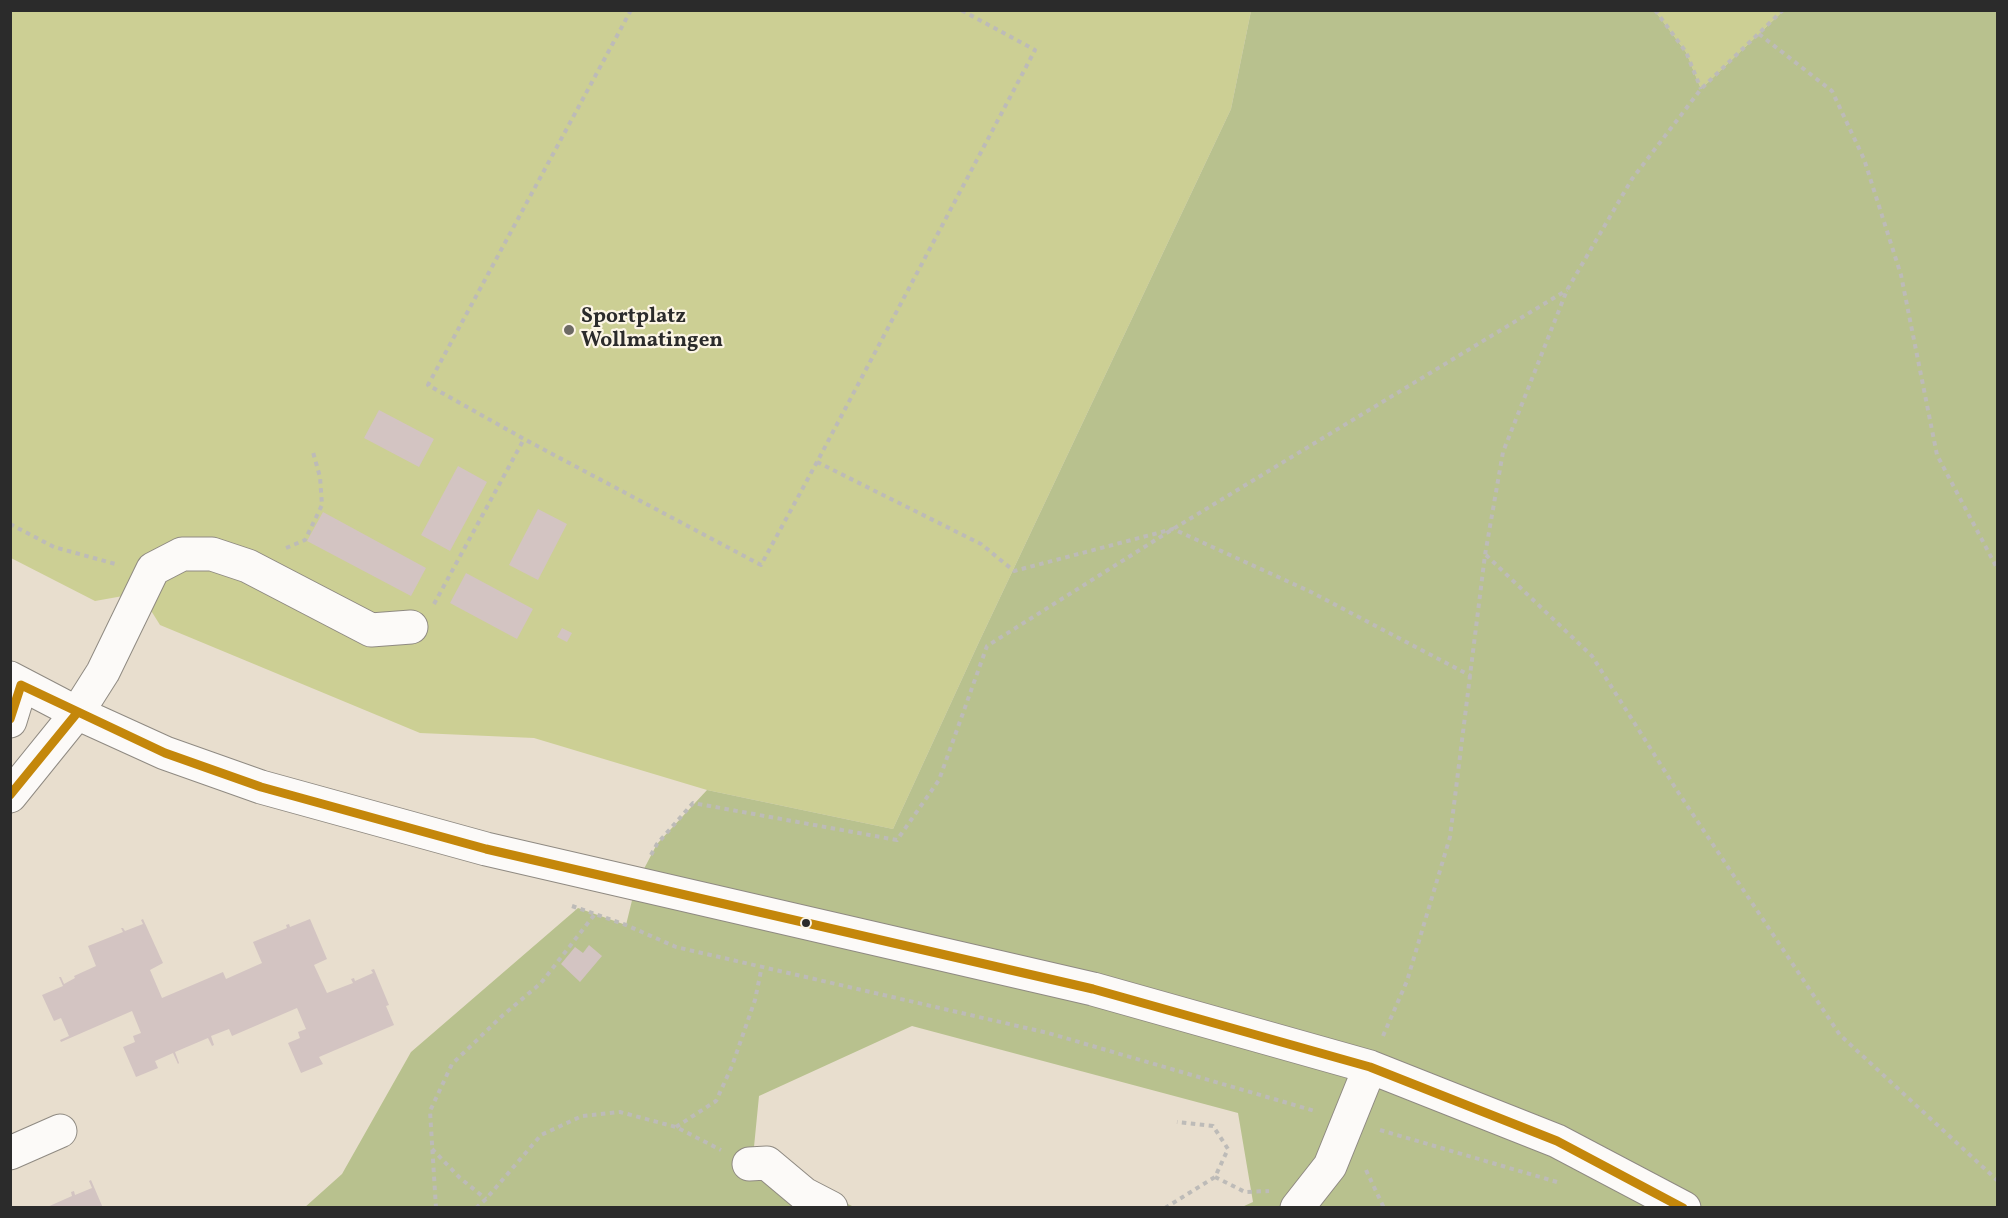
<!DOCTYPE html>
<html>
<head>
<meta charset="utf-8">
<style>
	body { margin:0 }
	#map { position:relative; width:2008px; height:1218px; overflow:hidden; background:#e8dece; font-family:Vollkorn,serif }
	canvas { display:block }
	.frame { position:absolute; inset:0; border:12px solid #2b2b2b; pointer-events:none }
</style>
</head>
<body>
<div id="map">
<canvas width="2008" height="1218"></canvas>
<div class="frame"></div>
</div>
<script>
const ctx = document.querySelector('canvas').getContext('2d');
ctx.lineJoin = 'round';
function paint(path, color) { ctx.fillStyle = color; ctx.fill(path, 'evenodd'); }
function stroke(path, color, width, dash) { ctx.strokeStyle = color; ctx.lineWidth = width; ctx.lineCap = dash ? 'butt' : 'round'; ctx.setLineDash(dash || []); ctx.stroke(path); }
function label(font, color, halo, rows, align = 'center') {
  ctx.font = font + ' Vollkorn,serif'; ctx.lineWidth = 4.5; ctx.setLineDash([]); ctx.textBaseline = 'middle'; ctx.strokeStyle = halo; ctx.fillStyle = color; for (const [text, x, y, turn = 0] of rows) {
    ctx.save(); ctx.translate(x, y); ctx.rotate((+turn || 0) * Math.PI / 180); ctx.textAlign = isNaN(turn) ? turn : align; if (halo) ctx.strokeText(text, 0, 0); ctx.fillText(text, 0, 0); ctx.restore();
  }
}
const green = new Path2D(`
	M10 11H1251L1231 109 979 642 893 829 707 790 534 738 420 733 160 625 140 593 95 601 11 558Z
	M1655 11H1783L1701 89 1686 52Z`);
const forest = new Path2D(`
	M1251 11H1655L1686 52 1701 89 1783 11H1997V1207H1242L1253 1202 1238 1113 912 1026 759 1096 753 1157 854 1207 304 1208 342 1174 411 1052 578 908 626 925 636 884 657 844 707 790 893 829 979 642 1231 109Z`);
const building = new Path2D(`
	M379 410 434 439 419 467 364 438Z
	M458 466 487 482 450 551 421 535Z
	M538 509 567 524 538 580 509 565Z
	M323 512 426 568 411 596 307 541Z
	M466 573 533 609 517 639 450 603Z
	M562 628 572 633 567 642 557 637Z
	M143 919 163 963 150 970 162 998 223 972 226 979 262 963 253 942 287 928 286 925 289 924 290 927 310 919 327 959 314 965 327 993 353 983 351 979 354 978 355 981 373 973 371 970 374 969 389 1005 386 1006 394 1025 319 1057 323 1064 301 1073 288 1043 300 1038 298 1032 306 1029 297 1008 232 1036 229 1029 211 1036 214 1045 212 1046 208 1038 175 1052 179 1063 178 1064 173 1053 155 1061 158 1068 136 1077 123 1047 135 1042 133 1036 141 1033 132 1011 61 1042 60 1040 69 1036 61 1018 54 1021 42 995 63 986 59 977H61L64 984 75 978 74 976 96 966 88 946 123 932 121 928H123L125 931 143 924 141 920Z
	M589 945 602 956 580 982 561 964 575 947 583 953Z
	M91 1180 103 1208H45L72 1196 71 1192 74 1191 75 1195 92 1188 89 1181Z`);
const path = new Path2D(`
	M631 10 428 385 524 439 761 565 817 462 1035 50 961 10
	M1655 10 1686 52 1701 89
	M1759 34 1832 91 1864 159 1901 275 1937 455 1998 570
	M817 462 981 544 1014 571 1173 529 1311 592 1471 676
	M10 524 54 547 119 565
	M286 548 305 540 322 505 320 477 313 452
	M1486 555 1592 656 1678 792 1840 1035 1998 1181
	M434 604 524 439
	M651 855 657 844 693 803 897 840 939 780 987 646 1173 529 1567 290
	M572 906 626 925 676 947 1048 1033 1315 1111
	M1383 1036 1407 981 1450 837 1485 555 1503 452 1567 290 1632 179 1701 89 1783 10
	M676 1127 716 1101 732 1066 755 1000 762 966
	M1380 1130 1557 1182
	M432 1149 460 1178 486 1199
	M1366 1170 1384 1208
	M1215 1177 1245 1192 1269 1191
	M436 1208 430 1111 452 1064 502 1016 541 983 595 914
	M476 1208 486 1199 541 1135 582 1116 620 1112 676 1127 721 1150
	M1165 1208 1215 1177 1228 1149 1213 1126 1177 1122`);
const minor = new Path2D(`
	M10 678 77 713 165 753 261 787 486 849 1093 989 1370 1067 1557 1141 1684 1208
	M10 721 21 685
	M10 796 77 713 103 672 153 569 182 554H212L248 566 371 630 411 627
	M10 1153 60 1131
	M749 1164 767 1163 804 1194 831 1208
	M1297 1208 1330 1166 1370 1067`);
const bus1 = new Path2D(`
	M10 719 21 685 165 753 261 787 486 849 1093 989 1370 1067 1557 1141 1683 1208
	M10 795 77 713`);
const markers = [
	[569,330,6,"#6d6a64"],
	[806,923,5,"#2b2b2b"]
];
const poiNames = [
	["Sportplatz",581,318],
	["Wollmatingen",581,342]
];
paint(green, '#cccf94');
paint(forest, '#b8c18e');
paint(building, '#d3c4c2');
stroke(minor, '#8f8a82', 35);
stroke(path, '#bdbbb8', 4, [4.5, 4.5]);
stroke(minor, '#fcfaf8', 33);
stroke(bus1, '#c4870b', 9);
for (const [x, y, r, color] of markers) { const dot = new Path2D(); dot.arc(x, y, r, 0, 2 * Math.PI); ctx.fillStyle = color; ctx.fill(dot); stroke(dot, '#fcf5e5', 2); }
label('bold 21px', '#2b2b2b', '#fcf5e5', poiNames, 'left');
</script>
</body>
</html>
